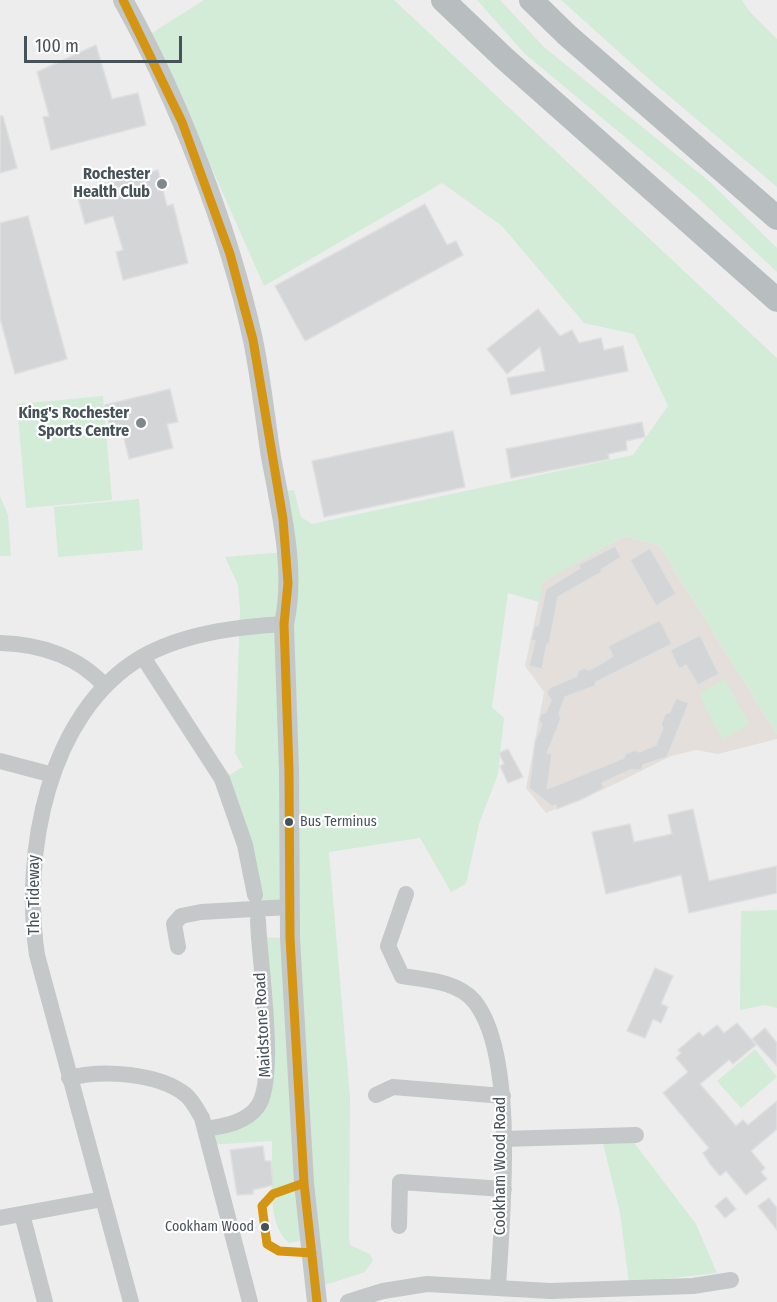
<!DOCTYPE html>
<html>
<head>
<meta charset="utf-8">
<style>
	body { margin:0 }
	#map { position:relative; width:777px; height:1302px; overflow:hidden; background:#eeeded; font-family:"Fira Sans Condensed",sans-serif }
	canvas { display:block }
	.scale { position:absolute; left:24px; top:36px; width:158px; height:27px; box-sizing:border-box; border:3px solid #465258; border-top:0; padding-left:8px; font-size:18px; line-height:21px; white-space:nowrap; color:#465258; -webkit-text-stroke:4px #fff; paint-order:stroke }
</style>
</head>
<body>
<div id="map">
<canvas width="777" height="1302"></canvas>
<div class="scale">100 m</div>
</div>
<script>
const ctx = document.querySelector('canvas').getContext('2d');
ctx.lineJoin = 'round';
function paint(path, color) { ctx.fillStyle = color; ctx.fill(path, 'evenodd'); }
function stroke(path, color, width, dash) { ctx.strokeStyle = color; ctx.lineWidth = width; ctx.lineCap = dash ? 'butt' : 'round'; ctx.setLineDash(dash || []); ctx.stroke(path); }
function label(font, color, halo, rows, align = 'center') {
  ctx.font = font + ' "Fira Sans Condensed",sans-serif'; ctx.lineWidth = 4.5; ctx.setLineDash([]); ctx.textBaseline = 'middle'; ctx.strokeStyle = halo; ctx.fillStyle = color; for (const [text, x, y, turn = 0] of rows) {
    ctx.save(); ctx.translate(x, y); ctx.rotate((+turn || 0) * Math.PI / 180); ctx.textAlign = isNaN(turn) ? turn : align; if (halo) ctx.strokeText(text, 0, 0); ctx.fillText(text, 0, 0); ctx.restore();
  }
}
const commercial = new Path2D(`
	M624 536 659 545 777 734V739L718 754 696 750 671 756 615 784 546 813 526 788 544 692 525 666 543 581Z`);
const green = new Path2D(`
	M204 0H394L777 358V734L659 545 624 536 544 581 539 602 508 593 492 707 504 718 498 774 479 824 466 884 451 892 420 838 329 852 350 1097 349 1238 350 1245 370 1254 373 1260 365 1272 322 1286 309 1239 289 1243C265 1224 273 1170 272 1141L208 1145 205 1129 235 1123 265 1092 258 937 290 938 289 907H259L222 779 243 767 235 753 240 610 238 585 225 557 286 552 277 492 294 490 301 517 312 524 633 455 668 406 634 334 584 323 502 226 442 183 264 286 152 33Z
	M477 0H500L544 47 710 182 777 248V272L696 196 525 54Z
	M561 0H742L749 11 777 39V187L650 80Z
	M103 396 112 500 26 508 17 404Z
	M0 496 8 515 11 556H0Z
	M139 499 143 550 58 557 54 507Z
	M725 679 749 724 722 740 699 694Z
	M777 910V1008L765 1005 740 1010 741 911Z
	M755 1049 777 1077 741 1108 717 1081Z
	M632 1140 696 1224 717 1273 629 1283 620 1213 603 1143Z`);
const building = new Path2D(`
	M96 45 112 99 138 93 146 125 51 150 43 117 49 116 37 72Z
	M0 116H3L17 168 0 173Z
	M158 170 167 206 173 204 188 263 123 280 116 252 123 250 113 216 85 224 76 191Z
	M425 204 447 245 456 241 463 255 305 341 275 286Z
	M28 216 67 359 15 374 0 318V223Z
	M538 309 560 336 572 330 579 343 601 338 604 350 623 346 628 371 511 395 507 378 545 371 540 347 507 374 487 349Z
	M170 389 178 422 167 424 173 448 129 459 123 434 112 437 105 405Z
	M642 422 645 437 626 441 627 450 608 454 609 459 511 478 506 449Z
	M453 431 465 487 324 517 312 461Z
	M615 546 621 557 601 570 602 572 558 597 549 645 547 644 542 669 529 666 535 641 531 640 535 625 538 626 546 589 580 568 578 565Z
	M650 548 676 594 656 606 630 560Z
	M660 620 672 644 596 682 595 686 565 697 559 714 561 719 547 753 552 754 547 789 624 758 625 754 635 750 639 752 656 745 663 728 661 724 665 714 670 712 676 698 689 703 667 757 643 765 641 770H630L602 783 604 788 580 800 557 809 556 805 552 806 529 788 535 741 542 725 539 720 541 714 546 712 551 700 547 694 549 688 577 676 578 671 584 668 589 670 597 666 613 656 608 646Z
	M700 635 719 674 698 685 686 665 679 669 670 650Z
	M508 749 523 777 508 783 500 766 504 764 499 753Z
	M693 809 709 881 777 866V893L689 913 681 875 606 894 592 832 630 824 634 842 672 834 668 815Z
	M655 968 673 976 661 1004 668 1007 661 1023 653 1019 645 1038 627 1031Z
	M737 1023 756 1045 733 1064 729 1060 700 1084 736 1126 743 1120 748 1125 777 1101V1129L751 1151 765 1168 761 1172 767 1179 746 1195 726 1171 720 1176 710 1164 703 1153 709 1148 663 1093 688 1072 676 1058 681 1053 678 1050 699 1032 703 1036 717 1025 724 1033Z
	M765 1028 777 1043V1066L752 1039Z
	M263 1146 265 1161H271L273 1185 253 1190V1194L237 1195 230 1150Z
	M726 1197 736 1209 725 1218 715 1206Z
	M769 1198 777 1208V1230L758 1206Z`);
const minor = new Path2D(`
	M0 643C39 644 78 656 105 686
	M143 657 222 779 245 845 255 895
	M0 761 53 775
	M406 894 388 946 402 976C426 980 457 981 474 1001 518 1054 502 1218 498 1287
	M178 947 174 924 181 916 201 912 289 907
	M69 1078C102 1069 159 1073 186 1095 193 1101 197 1110 202 1118L250 1302
	M376 1095 393 1087 503 1096
	M205 1129C224 1126 246 1123 258 1106 278 1077 259 961 258 920
	M503 1139 636 1135
	M22 1214 45 1302
	M0 1218 103 1199
	M399 1226 400 1182 504 1189
	M131 1302 37 955C22 854 47 713 142 657 184 633 237 627 284 624
	M348 1302 383 1291 427 1284 550 1291 693 1286 731 1280`);
const major = new Path2D(`
	M123 0C178 98 229 230 253 340 261 379 265 418 271 457 281 511 296 570 284 624L289 771 290 938 304 1183 317 1302`);
const highway = new Path2D(`
	M443 0 504 58 777 300
	M531 0 567 35 777 218`);
const bus1 = new Path2D(`
	M123 0 182 122 230 254 253 340 283 519 288 583 284 624 289 771 290 938 304 1183 317 1302
	M304 1183 273 1194 262 1206 267 1244 279 1251 312 1253`);
const markers = [
	[162,184,6,"#81888c"],
	[141,423,6,"#81888c"],
	[289,822,5,"#465258"],
	[265,1227,5,"#465258"]
];
const busNames = [
	["Bus Terminus",300,822],
	["Cookham Wood",254,1227,"right"]
];
const poiNames = [
	["Rochester",150,175],
	["Health Club",150,193],
	["King's Rochester",129,414],
	["Sports Centre",129,432]
];
const streetNames = [
	["The Tideway",35,895,-90],
	["Maidstone Road",263,1025,-93],
	["Cookham Wood Road",501,1166,-90]
];
paint(commercial, '#e4dfda');
paint(green, '#d2ecd8');
paint(building, '#d4d5d6');
stroke(building, '#dfdfe0', 1.5);
stroke(minor, '#c4c8c9', 16);
stroke(major, '#c3c7c8', 20);
stroke(highway, '#b8bdc0', 24);
stroke(bus1, '#d49512', 9);
for (const [x, y, r, color] of markers) { const dot = new Path2D(); dot.arc(x, y, r, 0, 2 * Math.PI); ctx.fillStyle = color; ctx.fill(dot); stroke(dot, '#fff', 2); }
label('14px', '#465258', '#fff', busNames, 'left');
label('bold 16px', '#465258', '#fff', poiNames, 'right');
label('16px', '#465258', '#fff', streetNames);
</script>
</body>
</html>
